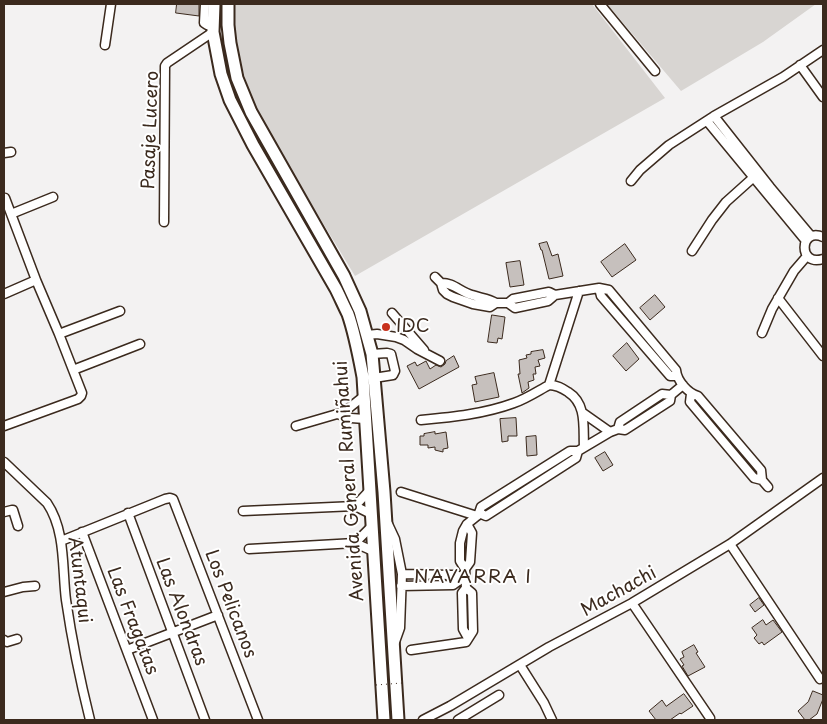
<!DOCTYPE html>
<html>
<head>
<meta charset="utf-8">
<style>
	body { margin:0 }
	#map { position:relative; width:827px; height:724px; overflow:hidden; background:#f3f2f2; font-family:"Playpen Sans",sans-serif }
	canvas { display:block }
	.frame { position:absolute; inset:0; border:5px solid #3b2a1e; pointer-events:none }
</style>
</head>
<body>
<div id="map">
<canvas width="827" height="724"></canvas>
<div class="frame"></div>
</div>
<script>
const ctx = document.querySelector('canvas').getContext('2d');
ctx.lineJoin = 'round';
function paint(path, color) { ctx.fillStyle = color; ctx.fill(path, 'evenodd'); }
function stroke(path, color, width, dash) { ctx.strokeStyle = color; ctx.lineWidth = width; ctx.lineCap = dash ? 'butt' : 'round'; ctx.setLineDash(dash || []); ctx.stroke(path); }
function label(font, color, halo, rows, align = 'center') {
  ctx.font = font + ' "Playpen Sans",sans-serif'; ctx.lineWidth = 4; ctx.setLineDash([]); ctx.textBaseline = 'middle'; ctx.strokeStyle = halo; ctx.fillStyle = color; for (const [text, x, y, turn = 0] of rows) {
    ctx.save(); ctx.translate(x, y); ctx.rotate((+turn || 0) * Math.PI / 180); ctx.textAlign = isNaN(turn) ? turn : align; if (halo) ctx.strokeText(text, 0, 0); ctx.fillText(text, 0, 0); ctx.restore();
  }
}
const green = new Path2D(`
	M235 4H592L665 98 355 276 281 154 251 96 240 62 234 25Z
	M607 4H816L763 42 681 91Z`);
const building = new Path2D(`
	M177 4H199V16L176 13Z
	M547 242 552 256 558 254 563 276 549 279 542 250H541L539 244Z
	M625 244 636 260 612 277 601 262Z
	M520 261 524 285 510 287 506 263Z
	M655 295 665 307 650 320 640 308Z
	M492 315 505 317 502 339 498 338 497 343 488 342Z
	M627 343 639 359 626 371 613 356Z
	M543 350 545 358 538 360 540 366 535 367 536 374H533L534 380 528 382 529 388 522 393 518 374H520L519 360 527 358 526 355 531 354V352Z
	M454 356 459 367 419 389 407 366 415 362 417 366 426 361 430 369 436 365 441 367 445 364 446 361Z
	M494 373 499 397 475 402 472 385 477 384 475 377Z
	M516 418 517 436H508V441L502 442 500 419Z
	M435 432V434L446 432 448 448 443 449V452L435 450V447L428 448V445H420V436H424V434Z
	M536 436 537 455 527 456 526 437Z
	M605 452 613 465 603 471 595 458Z
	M759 598 764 605 755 612 750 605Z
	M763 620 766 625 773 620 782 632 764 645 762 642 759 644 754 638 757 635 752 628Z
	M694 645 698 652 696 653 705 667 688 676 682 666 684 665 680 659 684 657 682 652Z
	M813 691 823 695V699L817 714 809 720H805L798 711 808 702Z
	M684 694 693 706 681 714 680 713 670 720H656L649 711 662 700 666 706Z`);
const minor = new Path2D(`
	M205 4 204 23 207 25 213 27
	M600 4 655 71
	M105 45 111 4
	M800 65 823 97
	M714 116 770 187 811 236
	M707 121 806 241
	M4 153 11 152
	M631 181 640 170 669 145 714 116 783 77 823 50
	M5 198 36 280
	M11 214 53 197
	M164 222 165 66 167 63 213 32
	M823 237C799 227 798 267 823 259
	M692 251 712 220 726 202 755 176
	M435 277 441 283 443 290 447 294 453 297 473 304 490 307 496 303H508L513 299 549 292 555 295
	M441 283C452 282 461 292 472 295 480 298 488 298 496 303
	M599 288 601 296 670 376H676
	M4 294 36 280 59 334 82 393 81 396 78 399 4 426
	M778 298 823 356
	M508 303 515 308 548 301 555 295 599 288 609 290 676 370C677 381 688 393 698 396L761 470 762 480 768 487
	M392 313 424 350
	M762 333 772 309 794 271 807 256
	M59 334 120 311
	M367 335 377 334 396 337 404 340 417 349 440 361
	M372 354 387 353 391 354 395 371 393 375 374 378
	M73 370 140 344
	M549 385C557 385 562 388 568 392 587 404 583 427 584 447
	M691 394 690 402 754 478 762 480
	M583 413 610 432
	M337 414 351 418 365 419
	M421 420C453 417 484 414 514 403 526 399 538 391 549 385L579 291
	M296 426 344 412 364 396
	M618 429 620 422 662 394 671 395
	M4 462 47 503C66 531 62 569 66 600 72 641 80 680 90 720
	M401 492 477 516
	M355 506 370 490
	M243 511 355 506 371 514
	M4 512 12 510H13L18 526
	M128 513 205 720
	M479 513 486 516 576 458 578 451
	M388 524 395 539 402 574 400 628 395 642
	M82 532 153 720
	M61 541 165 499 170 498 173 499 258 720
	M355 543 372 526
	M730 544 820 679
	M249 549 355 543 373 551
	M465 569 470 562 472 533 467 524
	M402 574 452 575 464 577
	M401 586 453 585 464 577
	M4 592 23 587 35 586
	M632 603 710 718
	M468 638 463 629 462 593 466 588 465 569 460 561V543L463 531 467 524 477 516 479 513 481 507 570 451H578L610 432 618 429 625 430 670 401 671 395 683 385
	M4 640 7 642 17 639
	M127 650 218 615
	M411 650 466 642 473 631 472 593 466 588
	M520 665 544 703 552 720
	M423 720 450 706 549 647 632 603 730 544 823 478
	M458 720 499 695`);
const highway = new Path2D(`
	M214 4 213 32 221 74 230 100 253 145 336 289C340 297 344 306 348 314 355 334 359 356 363 377L384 720
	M228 4V25L230 43 237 78 251 112 344 276 360 311 372 354 384 492 398 720`);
const pathBridge = new Path2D(`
	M376 685 402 683`);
const markers = [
	[386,327,5,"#c8321e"]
];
const streetNames = [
	["Pasaje Lucero",151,130,-88],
	["Avenida General Rumiñahui",350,481,-94],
	["Atuntaqui",79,580,83],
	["Machachi",619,592,-29],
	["Los Pelicanos",230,604,69],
	["Las Alondras",181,612,69],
	["Las Fragatas",132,621,69]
];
const poiNames = [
	["IDC",396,327]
];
const neighbourhoodNames = [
	["NAVARRA I",473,578]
];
paint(green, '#d8d5d2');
paint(building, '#c6c0bd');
stroke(building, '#3b2a1e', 1);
stroke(minor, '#3b2a1e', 11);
stroke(highway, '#3b2a1e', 15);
stroke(minor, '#fff', 8);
stroke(highway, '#fff', 11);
stroke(pathBridge, '#3b2a1e', 1, [1, 4]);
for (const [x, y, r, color] of markers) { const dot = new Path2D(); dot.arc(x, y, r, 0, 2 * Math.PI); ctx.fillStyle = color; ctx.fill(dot); stroke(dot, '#fff', 2); }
label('18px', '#3b2a1e', '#fff', streetNames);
label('18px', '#3b2a1e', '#fff', poiNames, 'left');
ctx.letterSpacing = '1px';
label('19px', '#3b2a1e', '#fff', neighbourhoodNames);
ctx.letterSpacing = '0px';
</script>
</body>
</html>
